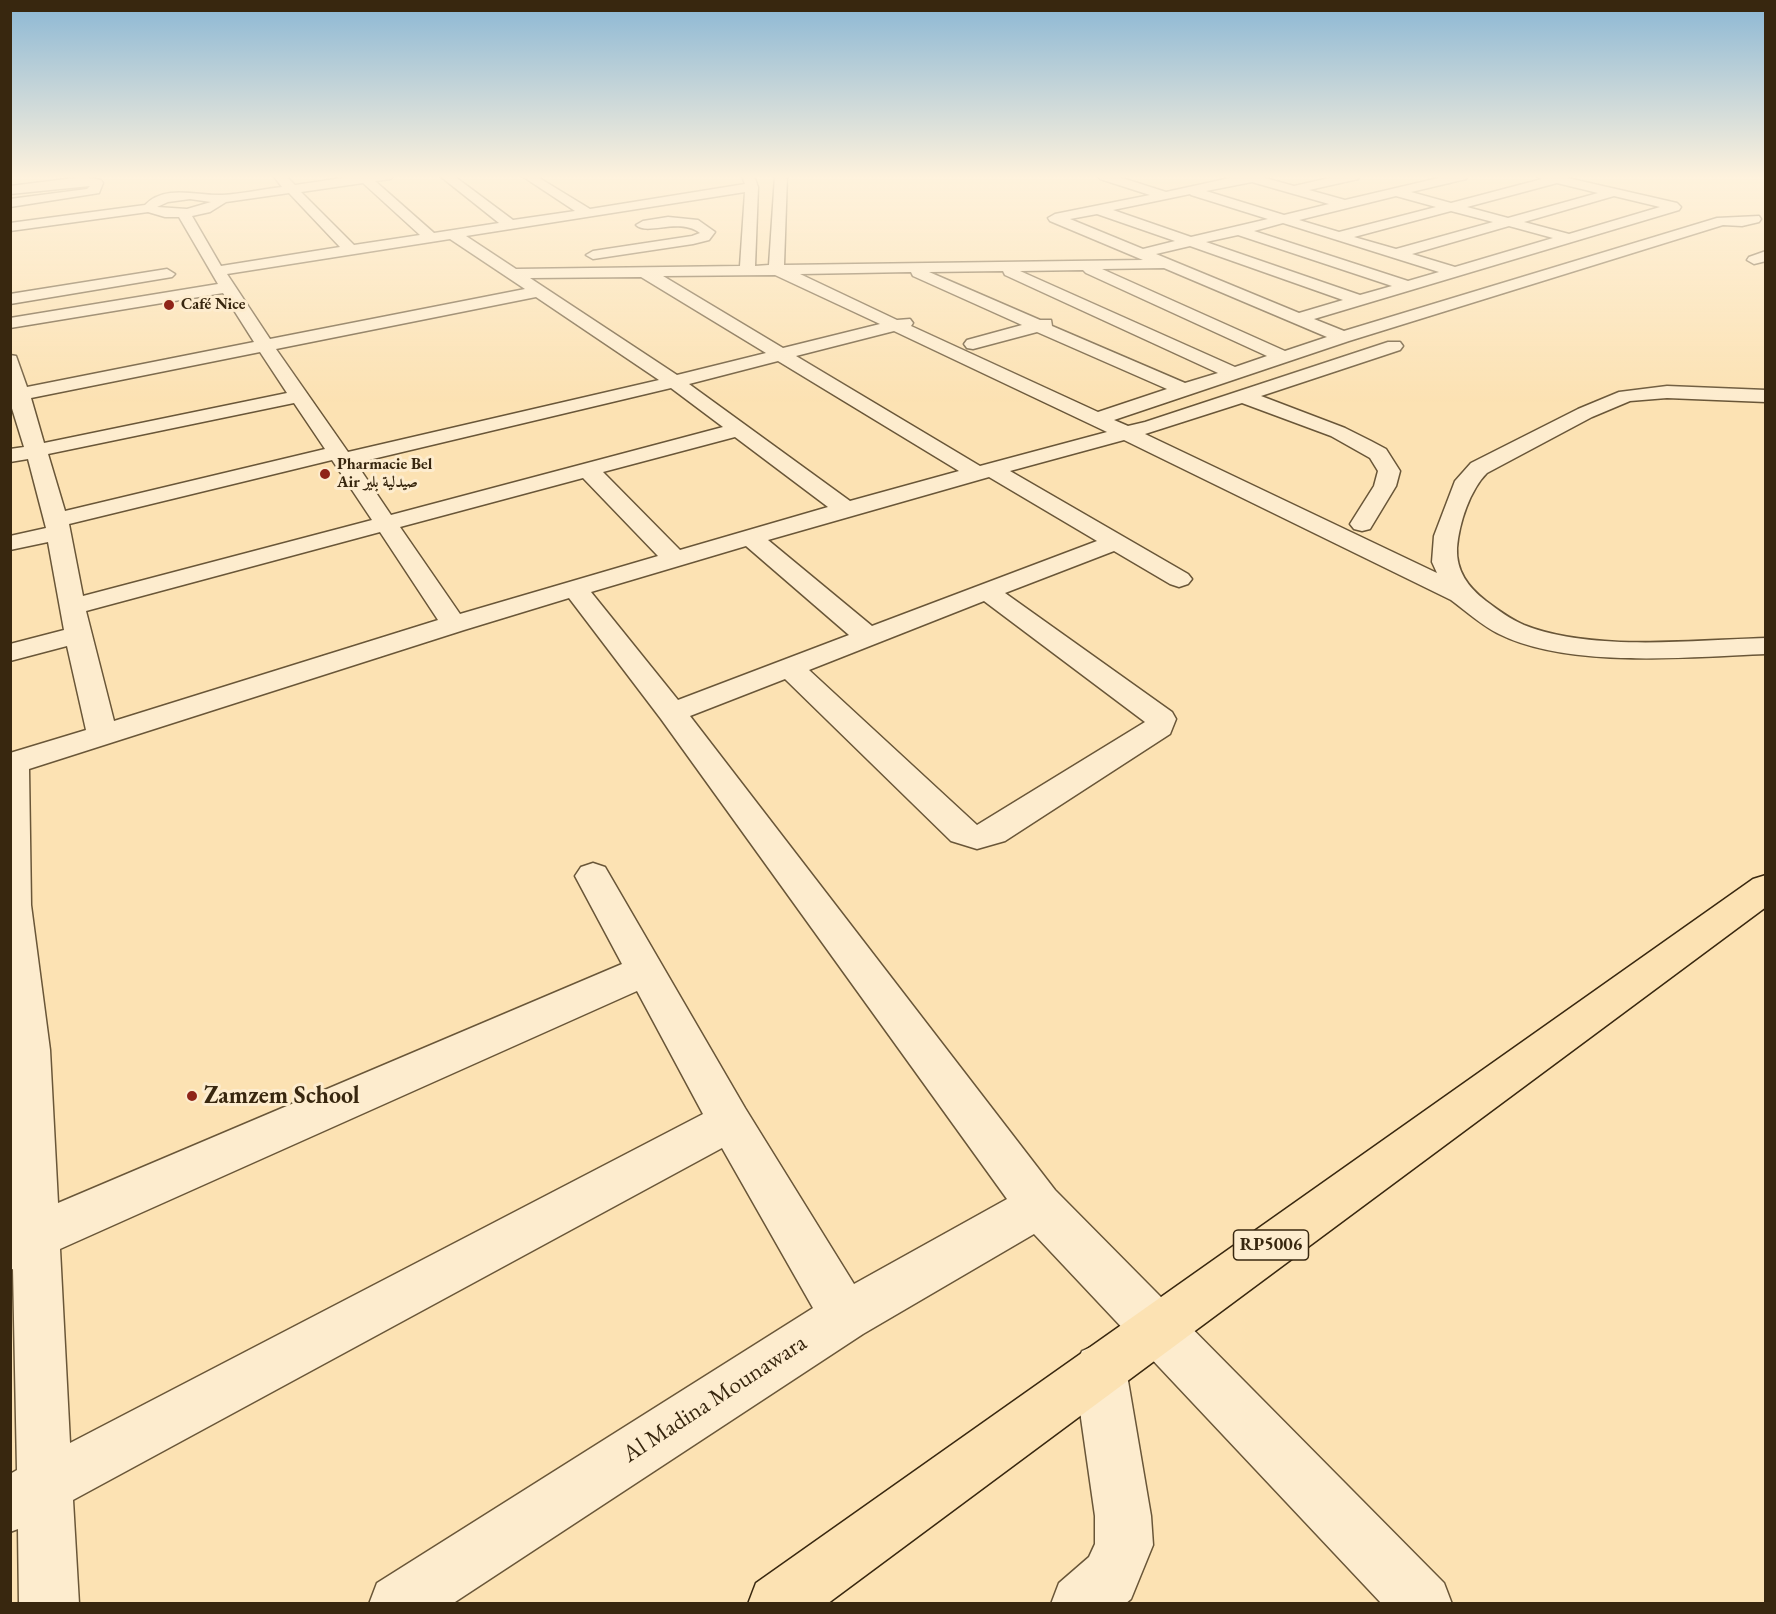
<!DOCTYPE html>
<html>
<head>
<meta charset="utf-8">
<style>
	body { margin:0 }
	#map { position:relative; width:1776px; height:1614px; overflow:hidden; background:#fce2b3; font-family:"EB Garamond",serif }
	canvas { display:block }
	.frame { position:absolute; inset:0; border:12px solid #38270f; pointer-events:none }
</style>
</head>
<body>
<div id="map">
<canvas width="1776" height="1614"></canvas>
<div class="frame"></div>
</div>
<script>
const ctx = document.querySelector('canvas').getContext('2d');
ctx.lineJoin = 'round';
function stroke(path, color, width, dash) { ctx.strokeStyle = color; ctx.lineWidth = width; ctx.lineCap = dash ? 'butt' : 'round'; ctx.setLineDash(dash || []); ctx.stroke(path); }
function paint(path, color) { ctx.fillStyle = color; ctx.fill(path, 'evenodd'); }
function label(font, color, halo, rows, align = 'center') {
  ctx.font = font + ' "EB Garamond",Amiri,serif'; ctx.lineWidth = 6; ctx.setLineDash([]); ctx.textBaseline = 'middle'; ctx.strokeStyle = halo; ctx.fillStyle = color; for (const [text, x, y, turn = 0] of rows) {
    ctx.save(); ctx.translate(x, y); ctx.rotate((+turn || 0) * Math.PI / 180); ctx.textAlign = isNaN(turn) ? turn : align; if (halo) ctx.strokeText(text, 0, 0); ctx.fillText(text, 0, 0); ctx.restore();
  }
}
const minor = new Path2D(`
	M276 176H286L295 185 356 176H393L391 179 375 181 434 233 499 223 440 176H454L513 220 575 211 522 176H536L590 209 745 184 742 176H754L758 187 755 266 769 265 775 176H787L784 265 1143 260 1050 221 1048 218 1055 214 1150 195 1100 179 1098 176H1116L1166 192 1239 176H1258L1294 186 1338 176H1360L1358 179 1309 190 1345 200 1447 176H1468L1466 179 1411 192 1451 203 1542 179 1537 176H1559L1677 203 1681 207 1679 210 1314 319 1344 331 1717 218 1759 216 1761 219 1759 222 1742 226 1723 225 1349 341 1114 420 1128 426 1145 422 1388 342H1400L1403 346 1400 350 1261 396 1345 428 1371 441 1386 449 1400 471 1396 486 1370 529 1362 531 1354 529 1350 524 1374 486 1378 471 1370 458 1331 436 1242 403 1145 434 1437 573 1432 562 1434 536 1455 481 1471 463 1578 409 1619 392 1667 386 1766 390V402L1667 398 1630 401 1592 417 1487 473C1470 490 1459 523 1457 548 1456 571 1468 587 1486 601 1498 610 1510 619 1524 625 1592 652 1693 640 1766 638V654C1688 657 1569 669 1499 634 1481 625 1466 611 1451 600L1124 440 1010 471 1188 574 1192 579 1188 584 1179 587 1170 584 1114 551 1005 593 1172 712 1176 719 1170 734 1005 841 977 849 951 841 785 679 690 716 1055 1190 1444 1583 1452 1604H1382L1034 1234 863 1334 452 1604H369L377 1583 813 1308 722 1148 73 1500 79 1604H19L18 1529 10 1532V1474L17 1470 13 1269 10 1270V753L86 730 67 646 10 661V644L64 630 48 542 10 550V536L46 528 28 459 10 462V449L24 447 10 402V355L16 356 27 387 254 342 223 293 10 328V318L218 284 179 217H165L148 212 10 231V223L145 205C165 184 197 196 222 195 242 194 262 189 282 187L275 178ZM1252 182 1329 204 1284 215 1206 191ZM363 183 420 235 354 245 301 192ZM1557 183 1598 193 1508 218 1467 207ZM745 192 740 266 516 269 466 236ZM289 193 340 247 221 266 192 216 210 212 226 202ZM1190 194 1191 195 1268 219 1191 237 1113 210ZM1396 196 1436 207 1339 232 1299 220ZM1614 196 1660 207 1569 234 1524 222ZM190 199 211 202 187 209 157 207 168 202ZM1451 211 1493 222 1396 249 1354 237ZM1097 214 1175 241 1143 249 1070 219ZM1283 223 1439 272 1408 281 1254 231ZM1509 226 1553 238 1455 267 1412 254ZM1238 235 1392 286 1360 295 1206 242ZM450 239 525 289 270 339 227 274ZM1190 246 1343 300 1299 313 1156 254ZM1164 268 1327 337 1285 351 1102 269ZM1083 270 1086 273 1267 356 1235 367 1020 271ZM1003 271 1005 275 1218 373 1185 383 1052 326 1051 320H1040L929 272ZM911 272 913 276 1022 325 967 340 964 344 967 348 973 349 1037 332 1167 389 1098 412 911 326 913 323 910 319 897 320 800 274ZM775 275 880 324 783 348 663 276ZM641 277 766 353 677 375 530 278ZM536 297 659 380 348 452 276 349ZM894 331 1107 432 980 466 796 356ZM260 352 287 393 44 443 31 398ZM778 361 959 471 850 501 689 384ZM671 388 723 427 391 515 356 463ZM294 403 325 449 65 511 48 454ZM735 437 828 507 680 550 603 472ZM332 460 372 520 83 596 69 524ZM989 477 1097 541 872 626 768 540ZM583 478 658 556 460 614 400 527ZM380 532 438 620 114 721 86 611ZM746 546 849 635 678 700 591 592ZM569 598 661 719 1007 1199 854 1284 745 1108 605 867 593 863 581 867 575 876 622 964 58 1203 50 1050 31 905 29 769 464 630ZM984 601 1145 722 977 825 809 670ZM637 991 703 1114 70 1443 60 1249Z
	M83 177 101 180 103 183 99 193 10 207V199L87 189 90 186 10 194V186Z
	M668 217 698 220 715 232 709 240 693 244 593 259 586 255 593 251 692 236 700 233C680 217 647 236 636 225L643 221Z
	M1766 251V261L1754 264 1747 260 1749 257Z
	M167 269 175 274 172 277 10 304V294Z
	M1100 1343 1118 1351 1126 1369 1151 1516 1153 1545 1131 1599 1125 1604H1051L1059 1583 1089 1557 1095 1544V1516L1074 1369 1082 1351Z`);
const major = new Path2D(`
	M1766 875V907L827 1604H748L756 1583 1753 879Z`);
const markers = [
	[169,305,6,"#8f2418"],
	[325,474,6,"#8f2418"],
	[192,1096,6,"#8f2418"]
];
const farPoinames = [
	["Café Nice",181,305],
	["Pharmacie Bel",337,465],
	["Air صيدلية بلير",337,483]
];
const shields = [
	[1271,1245,75]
];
const shieldNames = [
	["RP5006",1271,1245]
];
const nearPoinames = [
	["Zamzem School",204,1096]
];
const nearStreetnames = [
	["Al Madina Mounawara",715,1399,-33]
];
stroke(minor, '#695638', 3);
stroke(major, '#38270f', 3);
paint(minor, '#fdecce');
paint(major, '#fce2b3');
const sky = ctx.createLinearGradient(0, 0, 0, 402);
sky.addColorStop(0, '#8bb7d4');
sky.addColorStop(0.44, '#fef2dd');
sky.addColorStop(1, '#fef2dd00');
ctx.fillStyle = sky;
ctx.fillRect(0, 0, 1776, 402);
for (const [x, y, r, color] of markers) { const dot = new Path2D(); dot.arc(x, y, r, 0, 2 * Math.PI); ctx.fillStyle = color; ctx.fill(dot); stroke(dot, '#fdecce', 2); }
label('bold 16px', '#38270f', '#fdecce', farPoinames, 'left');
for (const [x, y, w] of shields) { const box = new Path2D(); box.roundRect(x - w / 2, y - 15, w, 30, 4.5); ctx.fillStyle = '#fdecce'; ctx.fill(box); stroke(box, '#38270f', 1.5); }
label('bold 18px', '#38270f', null, shieldNames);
label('bold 24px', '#38270f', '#fdecce', nearPoinames, 'left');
label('24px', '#38270f', '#fdecce', nearStreetnames);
</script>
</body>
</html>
